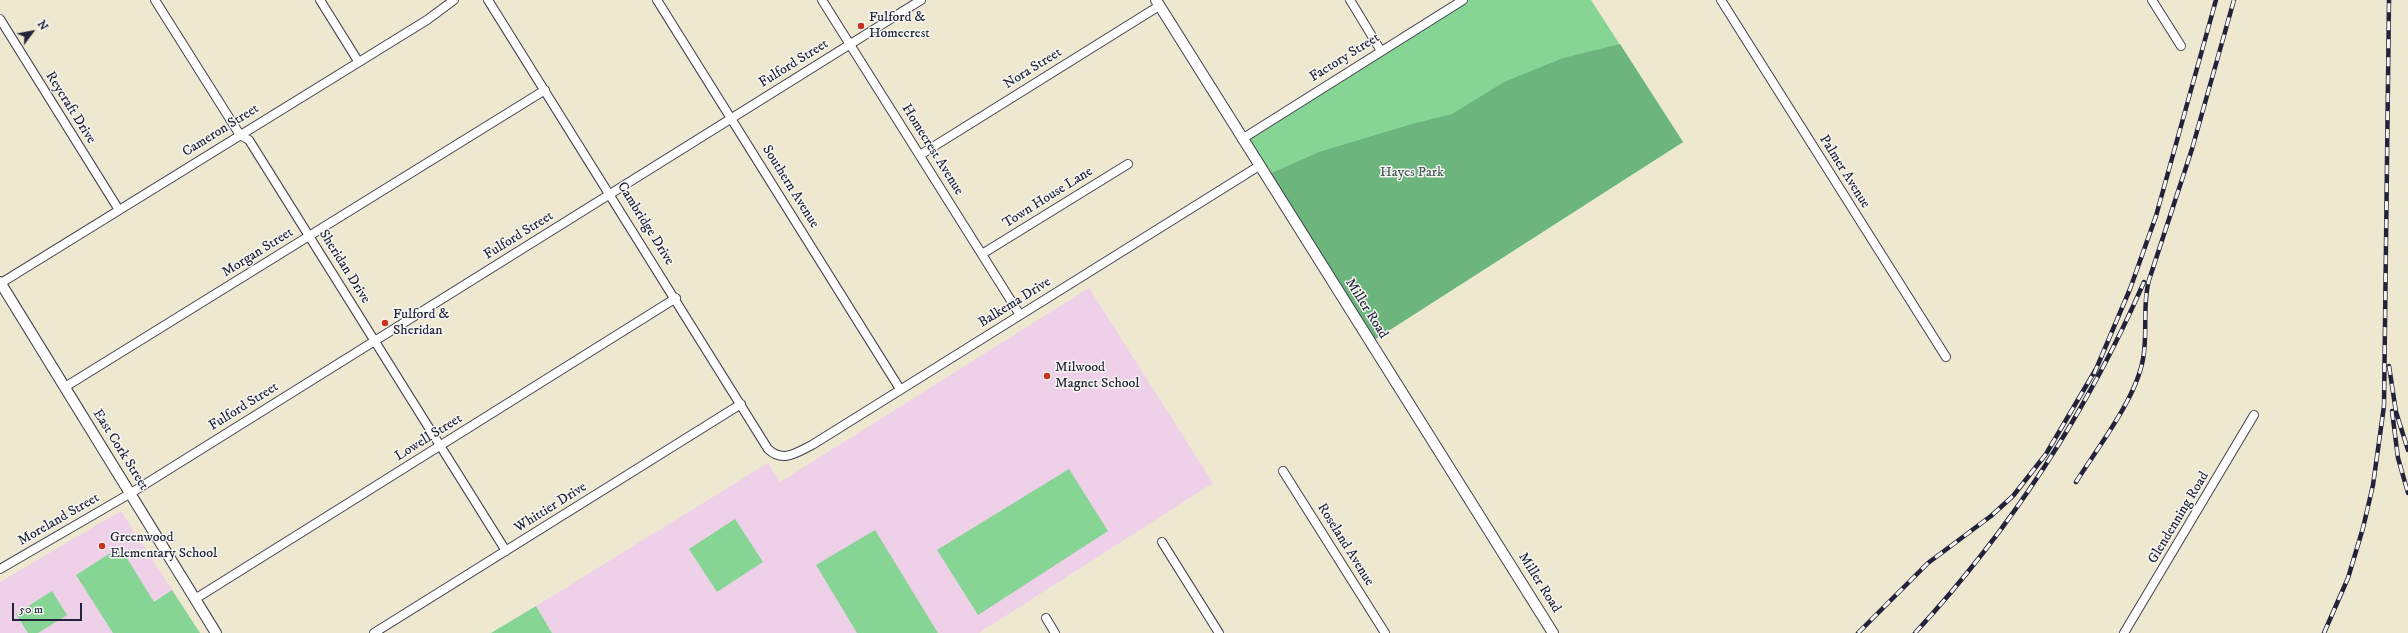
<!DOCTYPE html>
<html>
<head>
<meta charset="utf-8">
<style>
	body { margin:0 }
	#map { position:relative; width:2408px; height:633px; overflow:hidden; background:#efe8d0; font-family:"IM FELL DW Pica",serif }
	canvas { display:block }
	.north { position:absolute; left:12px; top:12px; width:40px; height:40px; -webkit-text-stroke:3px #f6f6f2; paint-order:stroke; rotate:58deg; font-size:11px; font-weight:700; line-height:16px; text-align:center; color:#22223b }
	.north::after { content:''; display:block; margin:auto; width:14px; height:18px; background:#22223b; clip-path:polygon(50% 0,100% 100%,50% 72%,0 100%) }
	.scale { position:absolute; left:12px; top:603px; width:70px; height:18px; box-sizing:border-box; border:2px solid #22223b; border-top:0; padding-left:5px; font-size:12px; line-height:14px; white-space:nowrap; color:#22223b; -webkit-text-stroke:3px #f6f6f2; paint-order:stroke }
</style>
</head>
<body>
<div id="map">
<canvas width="2408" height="633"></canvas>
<div class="north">N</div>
<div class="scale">50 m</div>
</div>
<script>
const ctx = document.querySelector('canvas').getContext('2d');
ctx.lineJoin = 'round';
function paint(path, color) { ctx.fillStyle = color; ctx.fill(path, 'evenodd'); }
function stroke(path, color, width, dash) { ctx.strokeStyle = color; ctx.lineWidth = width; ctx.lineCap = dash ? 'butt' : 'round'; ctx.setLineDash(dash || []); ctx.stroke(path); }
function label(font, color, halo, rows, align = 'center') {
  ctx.font = font + ' "IM FELL DW Pica",serif'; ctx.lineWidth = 3; ctx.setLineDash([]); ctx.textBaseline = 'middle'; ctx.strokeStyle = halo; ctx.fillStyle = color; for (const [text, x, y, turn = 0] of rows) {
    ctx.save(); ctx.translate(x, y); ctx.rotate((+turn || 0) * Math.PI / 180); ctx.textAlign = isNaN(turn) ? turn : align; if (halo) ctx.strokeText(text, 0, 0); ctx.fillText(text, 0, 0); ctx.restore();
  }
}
const built = new Path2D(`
	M1089 288 1213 483 979 633H552L536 606 768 463 780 482Z
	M121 511 200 633H0V582Z`);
const green = new Path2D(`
	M1463 0H1591L1683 142 1371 342 1242 139Z
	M1069 469 1108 531 978 615 937 550Z
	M735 519 763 562 717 592 689 549Z
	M875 530 938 633H857L816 565Z
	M120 547 154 602 172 590 200 633H113L76 575Z
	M52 591 67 615 38 633H28L16 614Z
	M536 606 552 633H491Z`);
const forest = new Path2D(`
	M1620 44 1683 142 1371 342 1265 176 1319 152 1412 124 1452 114 1504 82 1563 58Z`);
const minor = new Path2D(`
	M155 0 240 135 249 140 506 551
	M320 0 358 61
	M488 0 768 449C783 463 796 453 812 445L1259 166
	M657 0 900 389
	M822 0 1020 315
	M1350 0 1381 51
	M1721 0 1946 357
	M2152 0 2181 46
	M0 19 119 210
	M1242 139 1463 0
	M920 155 1159 6
	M982 254 1128 164
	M1 283 427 20 454 0
	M65 387 545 90
	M1283 471 1385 633
	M1162 542 1219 633
	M0 569 131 493 921 0
	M195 599 676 298
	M1046 618 1055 633
	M374 633 741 404
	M2124 633 2254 415`);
const tertiary = new Path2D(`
	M1156 0 1553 633
	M0 282 216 633`);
const rail = new Path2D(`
	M2389 366 2396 412 2408 450
	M2094 374 2130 289 2156 216 2216 0
	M2392 411 2398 458 2408 493
	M2076 482C2098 447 2136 399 2143 359 2148 333 2142 306 2149 280L2192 149 2234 0
	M1858 633 1928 563 1991 516 2013 496 2046 454 2096 369
	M1915 633C2011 529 2087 412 2144 282
	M2324 633 2348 578 2363 528 2373 485 2384 406 2389 0`);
const markers = [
	[861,26,4,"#c8321e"],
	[385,323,4,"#c8321e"],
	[1047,376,4,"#c8321e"],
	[102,546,4,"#c8321e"]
];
const poiNames = [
	["Fulford &",869,18],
	["Homecrest",869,34],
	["Fulford &",393,315],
	["Sheridan",393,331],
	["Milwood",1055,368],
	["Magnet School",1055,384],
	["Greenwood",110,538],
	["Elementary School",110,554]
];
const streetNames = [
	["Factory Street",1345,58,-32],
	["Fulford Street",794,64,-32],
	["Nora Street",1033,69,-32],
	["Reycraft Drive",70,108,58],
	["Cameron Street",221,131,-32],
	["Homecrest Avenue",932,150,58],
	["Palmer Avenue",1844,172,58],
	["Southern Avenue",790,187,58],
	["Town House Lane",1048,198,-32],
	["Cambridge Drive",645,224,58],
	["Fulford Street",519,236,-32],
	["Morgan Street",258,253,-32],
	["Sheridan Drive",344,267,58],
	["Balkema Drive",1015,303,-32],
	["Miller Road",1366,309,58],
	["Fulford Street",244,407,-32],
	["Lowell Street",429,438,-32],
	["East Cork Street",120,450,58],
	["Whittier Drive",551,508,-32],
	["Glendenning Road",2179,518,-59],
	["Moreland Street",59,520,-30],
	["Roseland Avenue",1345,545,58],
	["Miller Road",1539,583,58]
];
const parkNames = [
	["Hayes Park",1412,173]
];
paint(built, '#eed0e8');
paint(green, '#86d594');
paint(forest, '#6cb67e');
stroke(minor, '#414051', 10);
stroke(tertiary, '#414051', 12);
stroke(minor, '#fff', 8);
stroke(tertiary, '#fff', 10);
stroke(rail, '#22223b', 4.5);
stroke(rail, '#f6f6f2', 3, [9]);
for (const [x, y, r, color] of markers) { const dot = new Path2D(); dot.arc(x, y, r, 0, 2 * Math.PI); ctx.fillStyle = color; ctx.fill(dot); stroke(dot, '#f6f6f2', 1.5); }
label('14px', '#22223b', '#f6f6f2', poiNames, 'left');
label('14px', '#22223b', '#f6f6f2', streetNames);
label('14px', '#405856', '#f6f6f2', parkNames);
</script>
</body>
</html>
